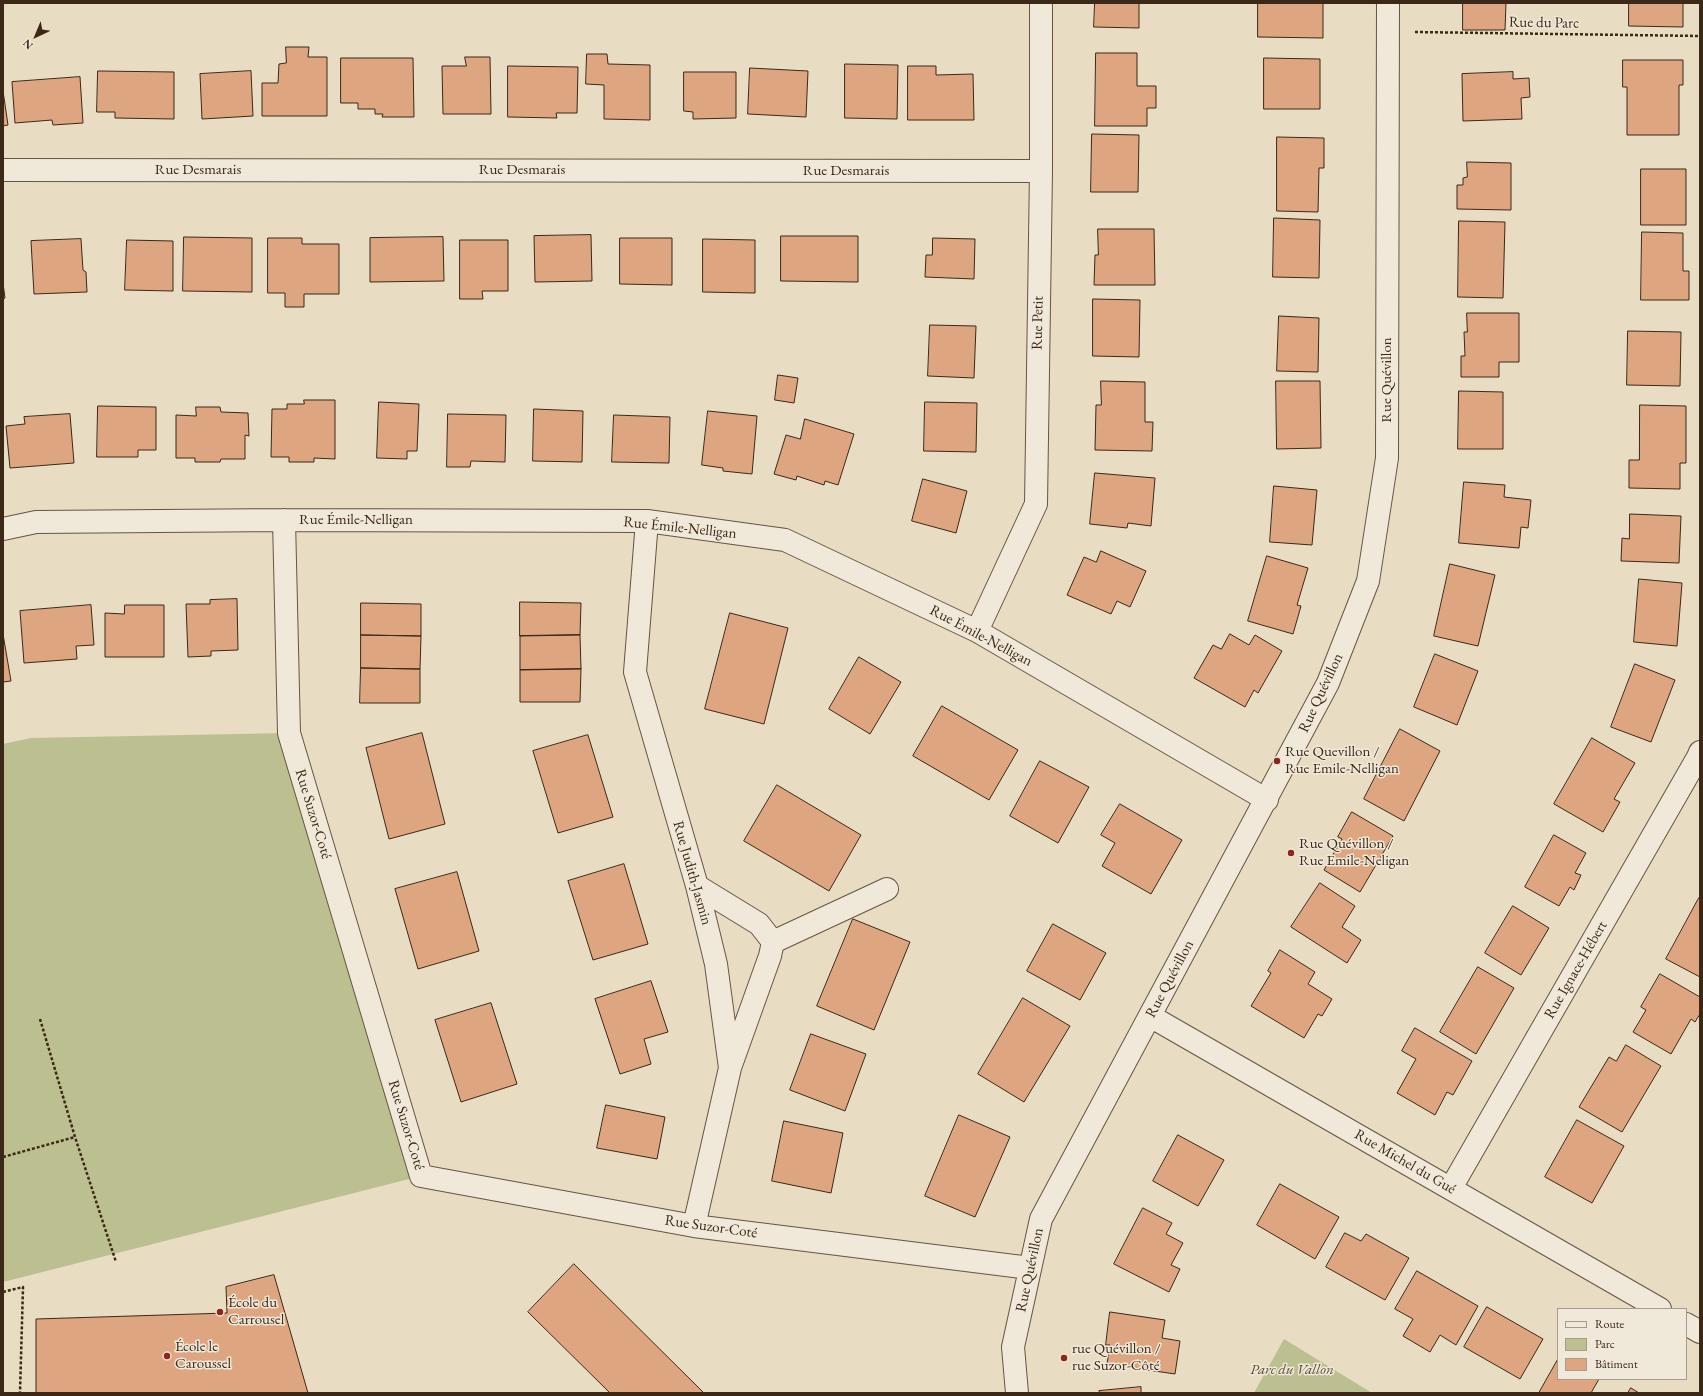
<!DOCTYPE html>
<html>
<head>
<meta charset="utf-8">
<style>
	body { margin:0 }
	#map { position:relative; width:1703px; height:1396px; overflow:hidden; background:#e8dcc3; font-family:"EB Garamond",serif }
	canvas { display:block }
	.frame { position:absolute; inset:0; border:4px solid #3b2817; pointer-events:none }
	.legend { position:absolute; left:1557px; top:1308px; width:130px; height:72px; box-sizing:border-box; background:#f0e8d8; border:1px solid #a89b8b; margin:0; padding:5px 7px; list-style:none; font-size:12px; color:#3b2817 }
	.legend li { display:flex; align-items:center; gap:8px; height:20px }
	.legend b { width:20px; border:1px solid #a89b8b }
	.north { position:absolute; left:16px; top:16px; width:40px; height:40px; -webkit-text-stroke:3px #f0e8d8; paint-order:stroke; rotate:224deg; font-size:11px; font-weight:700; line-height:16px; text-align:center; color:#3b2817 }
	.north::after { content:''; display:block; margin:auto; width:14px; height:18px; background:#3b2817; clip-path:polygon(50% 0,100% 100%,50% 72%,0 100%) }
</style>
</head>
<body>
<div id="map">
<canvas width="1703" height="1396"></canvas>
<div class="frame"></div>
<ul class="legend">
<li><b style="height:5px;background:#f0e8d8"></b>Route</li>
<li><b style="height:11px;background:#bcbf8f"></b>Parc</li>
<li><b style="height:11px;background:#dea680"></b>Bâtiment</li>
</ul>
<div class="north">N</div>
</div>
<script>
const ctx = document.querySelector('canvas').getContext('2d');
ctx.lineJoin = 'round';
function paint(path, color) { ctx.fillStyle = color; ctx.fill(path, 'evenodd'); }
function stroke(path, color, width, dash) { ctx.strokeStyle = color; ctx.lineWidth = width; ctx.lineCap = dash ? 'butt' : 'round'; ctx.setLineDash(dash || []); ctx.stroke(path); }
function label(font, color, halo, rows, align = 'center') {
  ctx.font = font + ' "EB Garamond",serif'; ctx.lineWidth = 3; ctx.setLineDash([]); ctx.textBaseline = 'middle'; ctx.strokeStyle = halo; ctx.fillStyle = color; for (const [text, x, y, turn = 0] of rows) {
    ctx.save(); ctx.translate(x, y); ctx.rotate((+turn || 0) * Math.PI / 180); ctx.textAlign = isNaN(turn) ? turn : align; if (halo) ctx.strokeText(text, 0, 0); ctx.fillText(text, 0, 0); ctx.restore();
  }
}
const green = new Path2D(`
	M289 733 421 1176 3 1282V744L31 738Z
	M1284 1339 1372 1393H1254Z`);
const building = new Path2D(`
	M1095 3H1139V28L1094 27Z
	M1258 3H1323V38L1258 37Z
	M1463 3H1506L1505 30H1463Z
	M1629 3H1683V27L1629 26Z
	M286 47H309L308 57H327V116H262V83H278L279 64 286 63Z
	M1096 53H1137V86H1156V108H1147V126H1095Z
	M587 54H607L608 64 650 65V120L604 119V85L586 84Z
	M465 57H490L491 114H443L442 66H466Z
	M341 58H413L414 117H382L383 114H375V109H358V103H341Z
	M1264 58 1320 59V109H1264Z
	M1623 60H1683V85H1679V135H1627V87H1623Z
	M845 64 898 65 897 119 845 118Z
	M508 66 578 67 577 113H556L557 118 508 117Z
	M908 66H936V75L973 74 974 120H908Z
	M750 68 808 71 806 117 748 114Z
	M98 71 174 72V119L115 118V112H97Z
	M251 71 253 116 202 119 200 74Z
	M684 72H736V118L693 119V112L684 111Z
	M1513 72V79L1529 78 1530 97 1521 98 1522 119 1463 121 1462 74Z
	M80 77 83 123 53 125 52 120 15 123 12 82Z
	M3 91 8 125 3 126Z
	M1092 134 1139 135 1138 192H1091Z
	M1277 137 1324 138V168H1319L1318 212 1277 211Z
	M1467 162 1511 163V210L1457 209V185H1463V178L1467 177Z
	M1641 169H1686V225H1641Z
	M1274 218 1320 220 1319 278 1273 277Z
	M1459 221 1505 222 1503 298 1458 297Z
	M1098 229H1154L1155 285H1094L1095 255H1098Z
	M1642 232 1683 233V271H1689V300H1641Z
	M591 235 592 281 535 282 534 236Z
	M781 236H858V282L781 281Z
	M184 237 252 238V292L183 291Z
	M443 237 444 281 370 282V238Z
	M268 238H302V244H339V294H304V307H285V293H268Z
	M620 238H672V285L620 284Z
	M933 238 975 239 974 279 925 277 926 255H932Z
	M81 239 83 270 86 272 87 292 34 294 31 241Z
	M703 239 755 240V293L703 292Z
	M127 240 173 241V291L125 290Z
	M460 240H508V291H482L483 299H460Z
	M3 283 5 298 3 299Z
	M1093 299 1140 300 1139 357 1093 356Z
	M1467 313H1519V362H1499V377H1461V356H1465L1464 332H1467Z
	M1279 316 1319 318 1318 372 1277 371Z
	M930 325 976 326 974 378 928 376Z
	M1628 331 1681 332 1680 386 1627 385Z
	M778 375 798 378 794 403 775 400Z
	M1101 381 1145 382V422H1153L1152 451 1095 450 1096 405H1101Z
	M1276 381H1320L1321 448 1277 449Z
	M1459 391 1503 392V449H1458Z
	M304 400H335V459L314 458V462H289V457H271L272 409H287V404H304Z
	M379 402 419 404 417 451H407V459L377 458Z
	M925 402 977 403 976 452 924 451Z
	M1640 405 1686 406V463H1680V489L1629 488V460H1639Z
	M98 406 156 407V450H138V457H97Z
	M196 407H220L221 412 248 413 249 436 245 435V459H221L220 462H195V458H176V415L196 416Z
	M534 409 583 411 582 462 533 461Z
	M708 411 757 416 752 474 723 471V468L702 465Z
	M70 414 74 463 10 468 6 426 25 424 24 417Z
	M448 414 506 415 505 462 471 461 470 467H447Z
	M614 415 670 417 669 463 612 462Z
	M805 419 854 434 838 485 825 481 824 485 797 476 796 480 774 474 786 435 800 439Z
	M1095 473 1155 478 1151 526 1128 523 1127 528 1090 524Z
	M923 479 967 491 956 533 912 521Z
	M1464 482 1505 485 1504 497 1531 500 1528 528 1521 527 1519 548 1459 543Z
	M1274 486 1317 490 1312 545 1270 542Z
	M1630 514 1681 516 1679 563 1621 561 1622 538 1629 539Z
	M1101 551 1146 571 1130 607 1117 601 1111 614 1067 595 1084 557 1096 562Z
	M1267 556 1308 568 1297 605 1301 606 1293 634 1248 621Z
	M1450 564 1495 575 1478 646 1434 636Z
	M1639 579 1682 583 1677 646 1634 642Z
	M237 599 238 650 211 651V656L188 657 186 604H210V600Z
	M520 602 581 603 580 635 520 636Z
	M361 603 421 604V636L361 635Z
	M91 605 94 645 76 646 77 659 24 663 20 611Z
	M125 605H164V657H105V613L124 614Z
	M730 613 788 628 764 724 705 709Z
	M3 634 11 681 3 682Z
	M1230 634 1249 645 1255 635 1282 651 1258 693 1254 690 1245 707 1194 678 1213 645 1221 649Z
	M361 635 421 636 420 669 361 668Z
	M580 635 581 669 520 670V636Z
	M1435 654 1478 671 1457 725 1414 707Z
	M859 657 901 682 870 734 829 709Z
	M1635 664 1675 680 1651 742 1611 727Z
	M361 668 420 669V703H360Z
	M581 669 580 702H520V670Z
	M942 706 1018 750 989 800 913 756Z
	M1400 729 1440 751 1404 821 1364 799Z
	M422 733 445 824 389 839 366 748Z
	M588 735 613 817 558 833 533 751Z
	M1592 738 1635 763 1614 799 1620 802 1603 832 1554 804Z
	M1040 761 1089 787 1058 843 1010 816Z
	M777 785 861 835 829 891 744 841Z
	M1120 804 1182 840 1151 894 1102 866 1115 843 1101 835Z
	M1352 812 1393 836 1360 892 1324 870 1342 839 1338 837Z
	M1554 835 1586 853 1575 873 1581 875 1574 890 1570 887 1559 906 1525 887Z
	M624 864 648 944 593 960 568 881Z
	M457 872 479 951 418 969 395 889Z
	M1320 883 1355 906 1342 927 1361 940 1347 963 1291 927Z
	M1699 898 1700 899V977L1666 959Z
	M1513 906 1549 928 1521 975 1485 953Z
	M853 919 910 942 874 1030 817 1006Z
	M1053 924 1106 953 1080 1000 1027 971Z
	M1280 950 1315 972 1308 984 1332 999 1322 1016 1318 1014 1304 1038 1251 1006 1271 973 1268 971Z
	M1478 967 1514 988 1476 1054 1440 1032Z
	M1660 974 1700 997V1014L1695 1022 1691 1019 1671 1054 1633 1032 1646 1010 1641 1007Z
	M651 981 668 1032 644 1039 651 1064 620 1074 595 999Z
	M1023 998 1070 1026 1024 1102 978 1074Z
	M491 1003 517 1084 461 1102 435 1020Z
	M1415 1028 1472 1061 1453 1095 1447 1092 1435 1115 1397 1093 1416 1059 1402 1051Z
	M811 1034 866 1054 845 1111 790 1090Z
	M1626 1045 1661 1066 1622 1132 1579 1107 1609 1057 1616 1061Z
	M606 1105 665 1117 657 1159 597 1148Z
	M959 1115 1010 1137 975 1217 925 1196Z
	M1577 1120 1624 1146 1592 1203 1545 1177Z
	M784 1121 843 1133 831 1193 772 1181Z
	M1178 1135 1224 1160 1198 1206 1153 1181Z
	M1280 1184 1339 1217 1315 1259 1257 1225Z
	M1143 1208 1172 1223 1166 1234 1183 1243 1171 1265 1180 1269 1169 1292 1114 1264Z
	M1345 1233 1361 1241 1366 1234 1409 1258 1385 1300 1326 1267Z
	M574 1264 704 1393H610L528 1312Z
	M1417 1271 1478 1306 1456 1345 1440 1335 1430 1352 1403 1336 1413 1319 1395 1309Z
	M274 1275 308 1393H36V1319L227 1313 226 1287Z
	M1487 1307 1543 1339 1520 1379 1464 1347Z
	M1110 1312 1165 1320 1162 1338 1180 1341 1175 1374 1107 1364 1110 1345H1106Z
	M1558 1359V1379H1599L1591 1393H1539Z
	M1141 1387V1393H1100L1099 1391Z
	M1631 1388 1639 1393H1628Z`);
const path = new Path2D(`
	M1415 32 1700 36
	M40 1019 75 1137 116 1262
	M3 1157 75 1137
	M3 1292 23 1287 20 1393`);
const street = new Path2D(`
	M3 170 1041 171
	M284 520 289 733 421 1176 694 1226 1030 1268
	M647 521 635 672 697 886 716 964 730 1068 694 1226
	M3 529 36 522 284 520 647 521 785 540 977 631 1267 800
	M977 631 1036 504 1041 171V3
	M697 886 759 924 773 942 770 956 731 1065
	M773 942 887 889
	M1150 1016 1660 1309
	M1451 1188 1698 757 1700 752
	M1686 1324 1700 1332
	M1017 1393 1013 1347 1041 1219 1328 683 1368 581 1387 458 1388 3`);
const markers = [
	[1277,761,4,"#8f2418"],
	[1291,853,4,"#8f2418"],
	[220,1312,4,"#8f2418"],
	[167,1356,4,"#8f2418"],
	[1064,1358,4,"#8f2418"]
];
const streetNames = [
	["Rue du Parc",1544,23,1],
	["Rue Desmarais",198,170],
	["Rue Desmarais",522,170],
	["Rue Desmarais",846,171],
	["Rue Petit",1038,323,-89],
	["Rue Quévillon",1387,380,-90],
	["Rue Émile-Nelligan",356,520],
	["Rue Émile-Nelligan",680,528,6],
	["Rue Émile-Nelligan",981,636,28],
	["Rue Quévillon",1321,693,-65],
	["Rue Suzor-Coté",313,814,73],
	["Rue Judith-Jasmin",692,873,74],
	["Rue Ignace-Hébert",1576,970,-60],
	["Rue Quévillon",1170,979,-62],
	["Rue Suzor-Coté",406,1125,73],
	["Rue Michel du Gué",1405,1162,30],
	["Rue Suzor-Coté",711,1227,8],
	["Rue Quévillon",1030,1270,-78]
];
const poiNames = [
	["Rue Quevillon /",1285,752],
	["Rue Emile-Nelligan",1285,769],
	["Rue Quévillon /",1299,844],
	["Rue Emile-Neligan",1299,861],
	["École du",228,1303],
	["Carrousel",228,1320],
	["École le",175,1347],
	["Caroussel",175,1364],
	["rue Quévillon /",1072,1349],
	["rue Suzor-Côté",1072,1366]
];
const parkNames = [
	["Parc du Vallon",1292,1370]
];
paint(green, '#bcbf8f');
paint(building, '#dea680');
stroke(building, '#3b2817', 1);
stroke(street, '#665542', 24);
stroke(path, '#3b2817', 2.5, [3, 2]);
stroke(street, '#f0e8d8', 22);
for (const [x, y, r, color] of markers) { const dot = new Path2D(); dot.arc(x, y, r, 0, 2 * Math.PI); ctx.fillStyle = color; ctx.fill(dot); stroke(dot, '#f0e8d8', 1.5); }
label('15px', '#3b2817', '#f0e8d8', streetNames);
label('15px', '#3b2817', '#f0e8d8', poiNames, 'left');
label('italic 15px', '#5b4e35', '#f0e8d8', parkNames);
</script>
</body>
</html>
